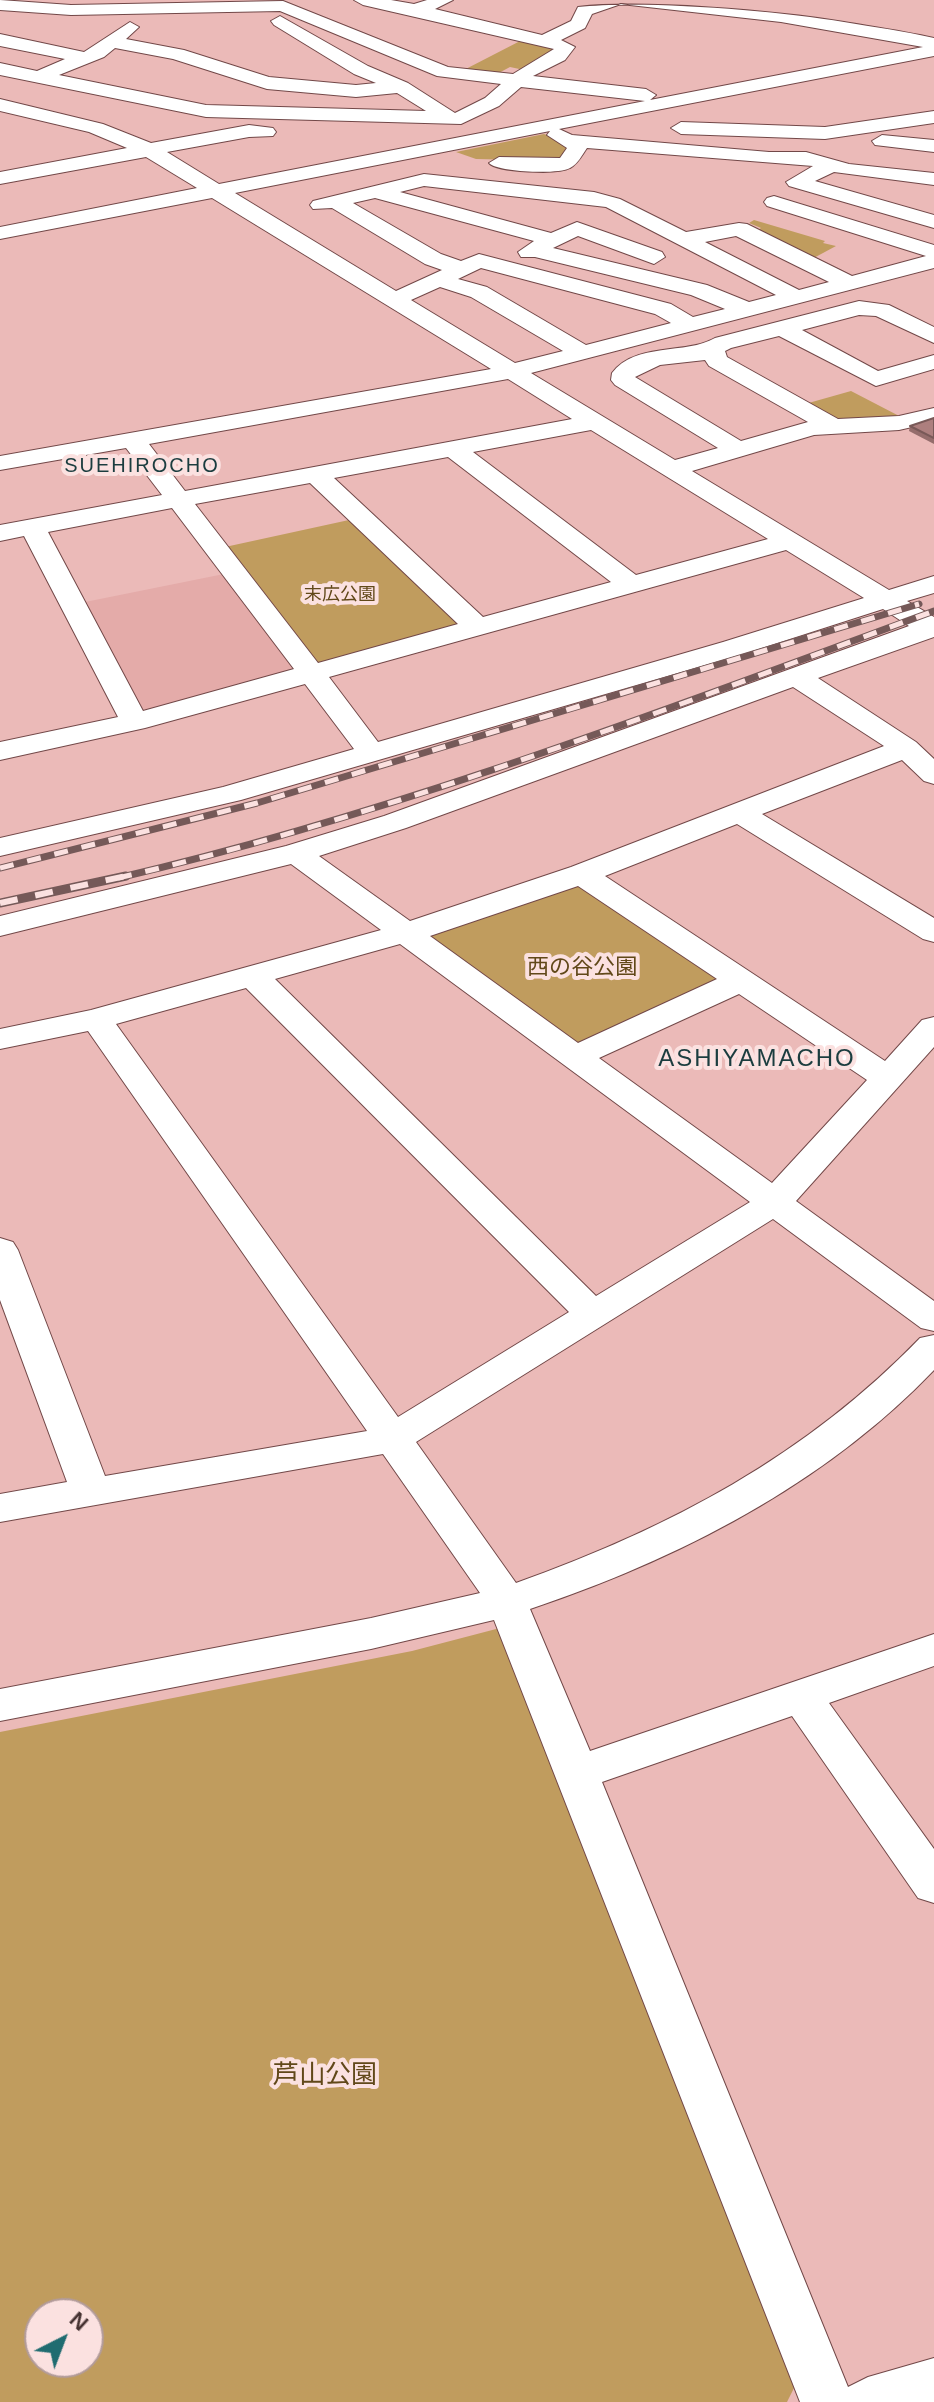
<!DOCTYPE html>
<html>
<head>
<meta charset="utf-8">
<style>
	body { margin:0 }
	#map { position:relative; width:934px; height:2402px; overflow:hidden; background:#ebbab8; font-family:Arial,sans-serif }
	canvas { display:block }
	.north { position:absolute; left:24px; top:2298px; width:80px; height:80px; box-sizing:border-box; background:#fbe1e0; border:2px solid #b29b9a; border-radius:50%; rotate:42deg; font-size:22px; font-weight:700; line-height:32px; text-align:center; color:#453231 }
	.north::after { content:''; display:block; margin:auto; width:28px; height:36px; background:#206c70; clip-path:polygon(50% 0,100% 100%,50% 72%,0 100%) }
</style>
</head>
<body>
<div id="map">
<canvas width="934" height="2402"></canvas>
<div class="north">N</div>
</div>
<script>
const ctx = document.querySelector('canvas').getContext('2d');
ctx.lineJoin = 'round';
function paint(path, color) { ctx.fillStyle = color; ctx.fill(path, 'evenodd'); }
function stroke(path, color, width, dash) { ctx.strokeStyle = color; ctx.lineWidth = width; ctx.lineCap = dash ? 'butt' : 'round'; ctx.setLineDash(dash || []); ctx.stroke(path); }
function label(font, color, halo, rows, align = 'center') {
  ctx.font = font + ' Arial,"Noto Sans JP",sans-serif'; ctx.lineWidth = 8; ctx.setLineDash([]); ctx.textBaseline = 'middle'; ctx.strokeStyle = halo; ctx.fillStyle = color; for (const [text, x, y, turn = 0] of rows) {
    ctx.save(); ctx.translate(x, y); ctx.rotate((+turn || 0) * Math.PI / 180); ctx.textAlign = isNaN(turn) ? turn : align; if (halo) ctx.strokeText(text, 0, 0); ctx.fillText(text, 0, 0); ctx.restore();
  }
}
const built = new Path2D(`
	M224 574 295 668 292 673 151 711 141 708 85 602Z`);
const green = new Path2D(`
	M524 39 558 48 524 70 510 67 493 76 458 73Z
	M544 134 569 143 562 161 476 159 456 152Z
	M754 220 825 241 823 243 836 246 810 260 755 232 761 228 749 223Z
	M851 391 903 418 835 421 805 404Z
	M349 520 460 622 455 627 325 665 316 663 225 547Z
	M569 886 582 887 720 979 718 988 574 1045 431 940V933Z
	M500 1628 795 2386 787 2402H0V1732L412 1651ZM40 2314H88V2362H40Z`);
const minor = new Path2D(`
	M0 0 71 5 283 1 448 67 513 74 554 49 363 5 354 0H391L414 4 427 0H453L435 9 542 35 571 21 578 7C642 0 774 10 844 22 874 27 904 31 934 38V56L559 129 572 135 769 152H806L849 164 934 173V185L834 172 815 181 934 215V228L789 186 786 182 813 166 587 148C582 155 578 164 570 168 558 175 497 172 489 163L499 157 560 158 567 148 547 135 550 131 235 193 396 291 442 270 425 264 332 208 313 209 310 205 313 201 424 174 594 192 620 199 686 232 739 223 747 224 852 276 926 256 767 206 764 202 767 198 774 196 934 245V268L531 373 675 460 718 448 615 385 611 380 612 373C635 342 686 355 715 338L859 301 889 305 934 327V343L876 316 859 315 802 330 878 371 934 355V369L876 386 779 336 731 348 725 351 727 357 838 419 899 416 934 408V422L899 430 814 435 692 471 889 590 934 576V593L907 601 934 617V637L818 678 916 742 934 759V784L924 781 902 760 762 814 934 918V942L923 939 737 824 605 876 885 1061 922 1020 934 1017V1047L796 1201 934 1301V1331L921 1328 773 1219 416 1442 516 1583C670 1528 806 1456 920 1338L934 1335V1370C825 1484 679 1559 530 1609L590 1751 934 1634V1666L829 1703 934 1849V1903L918 1898 792 1716 602 1782 848 2387 868 2377 934 2358V2402H800L494 1620 371 1649 0 1721V1689L371 1618 480 1593 383 1454 0 1522V1494L67 1482 0 1300V1238L13 1242 18 1250 105 1476 367 1431 88 1031 0 1049V1029L91 1010 381 930 291 864 0 936V916L286 846 384 816 909 626 883 609 743 654 241 800 0 856V838L223 787 354 749 305 684 145 728 0 760V742L118 717 24 536 0 541V525L162 495 126 448 0 470V456L491 369 212 198 0 239V227L197 188 146 157 0 184V172L127 148 89 132 0 111V99L103 124 151 143 249 125 273 128 276 132 273 136 249 137 167 152 219 184 645 101 521 87 499 106 461 124 206 117 0 75V63L37 71 65 59 0 46V34L84 52 130 22 139 27 126 39 184 50 269 77 356 85 376 83 354 74 274 25 271 21 280 16 368 66 408 83 455 113 485 98 501 84 437 76 280 11 71 15 0 10ZM621 4 781 22 923 47 650 100 656 95 646 89 533 76 565 60 575 47 561 40 585 28 592 14ZM115 48 173 59 267 89 356 97 397 93 426 111 206 105 59 75 104 57ZM424 186 606 207 776 295 749 302 707 285 553 248 578 236 654 264 665 257 662 252 577 222 551 233 400 192ZM375 198 534 241 518 252 521 257H535L691 295 725 309 693 317 671 304 479 254 461 261 441 254 353 203ZM736 236 829 282 799 290 705 242ZM481 268 655 314 671 323 586 345 487 287 458 279ZM440 287 471 297 563 351 515 363 411 300ZM705 360 709 366 808 422 741 441 635 377 660 365ZM508 379 572 419 185 491 149 444ZM591 430 768 539 636 575 473 452ZM448 457 611 582 483 617 334 478ZM310 483 458 624 318 663 195 504ZM172 508 294 669 143 711 48 532ZM786 550 864 598 723 642 378 742 329 677ZM793 687 884 746 571 867 410 921 319 856 406 828ZM578 886 717 979 578 1043 430 936ZM400 944 750 1202 596 1296 275 979ZM246 988 569 1312 398 1417 116 1024ZM739 994 867 1080 772 1183 599 1058Z
	M934 111V123L825 139 681 134 671 128 681 122 825 127Z
	M882 135 934 140V152L875 145 872 141Z`);
const railFar1 = new Path2D(`
	M0 868 257 803 919 604
	M118 878C397 813 665 710 934 611`);
const rail = new Path2D(`
	M0 903 126 876`);
const wall = new Path2D(`
	M934 418V444L909 431 910 426Z`);
const building = new Path2D(`
	M934 418V438L910 426Z`);
const farParknames = [
	["末広公園",340,595]
];
const farNeighbourhoodnames = [
	["SUEHIROCHO",142,466]
];
const parkNames = [
	["西の谷公園",582,968]
];
const neighbourhoodNames = [
	["ASHIYAMACHO",757,1059]
];
const nearParknames = [
	["芦山公園",325,2076]
];
paint(built, '#e4aba9');
paint(green, '#c09c5e');
stroke(minor, '#724848', 2);
paint(minor, '#fff');
stroke(railFar1, '#755958', 7);
stroke(rail, '#755958', 9);
stroke(railFar1, '#fbe1e0', 5, [14]);
stroke(rail, '#fbe1e0', 6, [18]);
paint(wall, '#956d6c');
paint(building, '#ad7f7e');
stroke(building, '#795958', 2);
label('18px', '#614819', '#fbe1e0', farParknames);
ctx.letterSpacing = '2px';
label('20px', '#1b3d3f', '#fbe1e0', farNeighbourhoodnames);
ctx.letterSpacing = '0px';
label('22px', '#614819', '#fbe1e0', parkNames);
ctx.letterSpacing = '2px';
label('24px', '#1b3d3f', '#fbe1e0', neighbourhoodNames);
ctx.letterSpacing = '0px';
label('26px', '#614819', '#fbe1e0', nearParknames);
</script>
</body>
</html>
